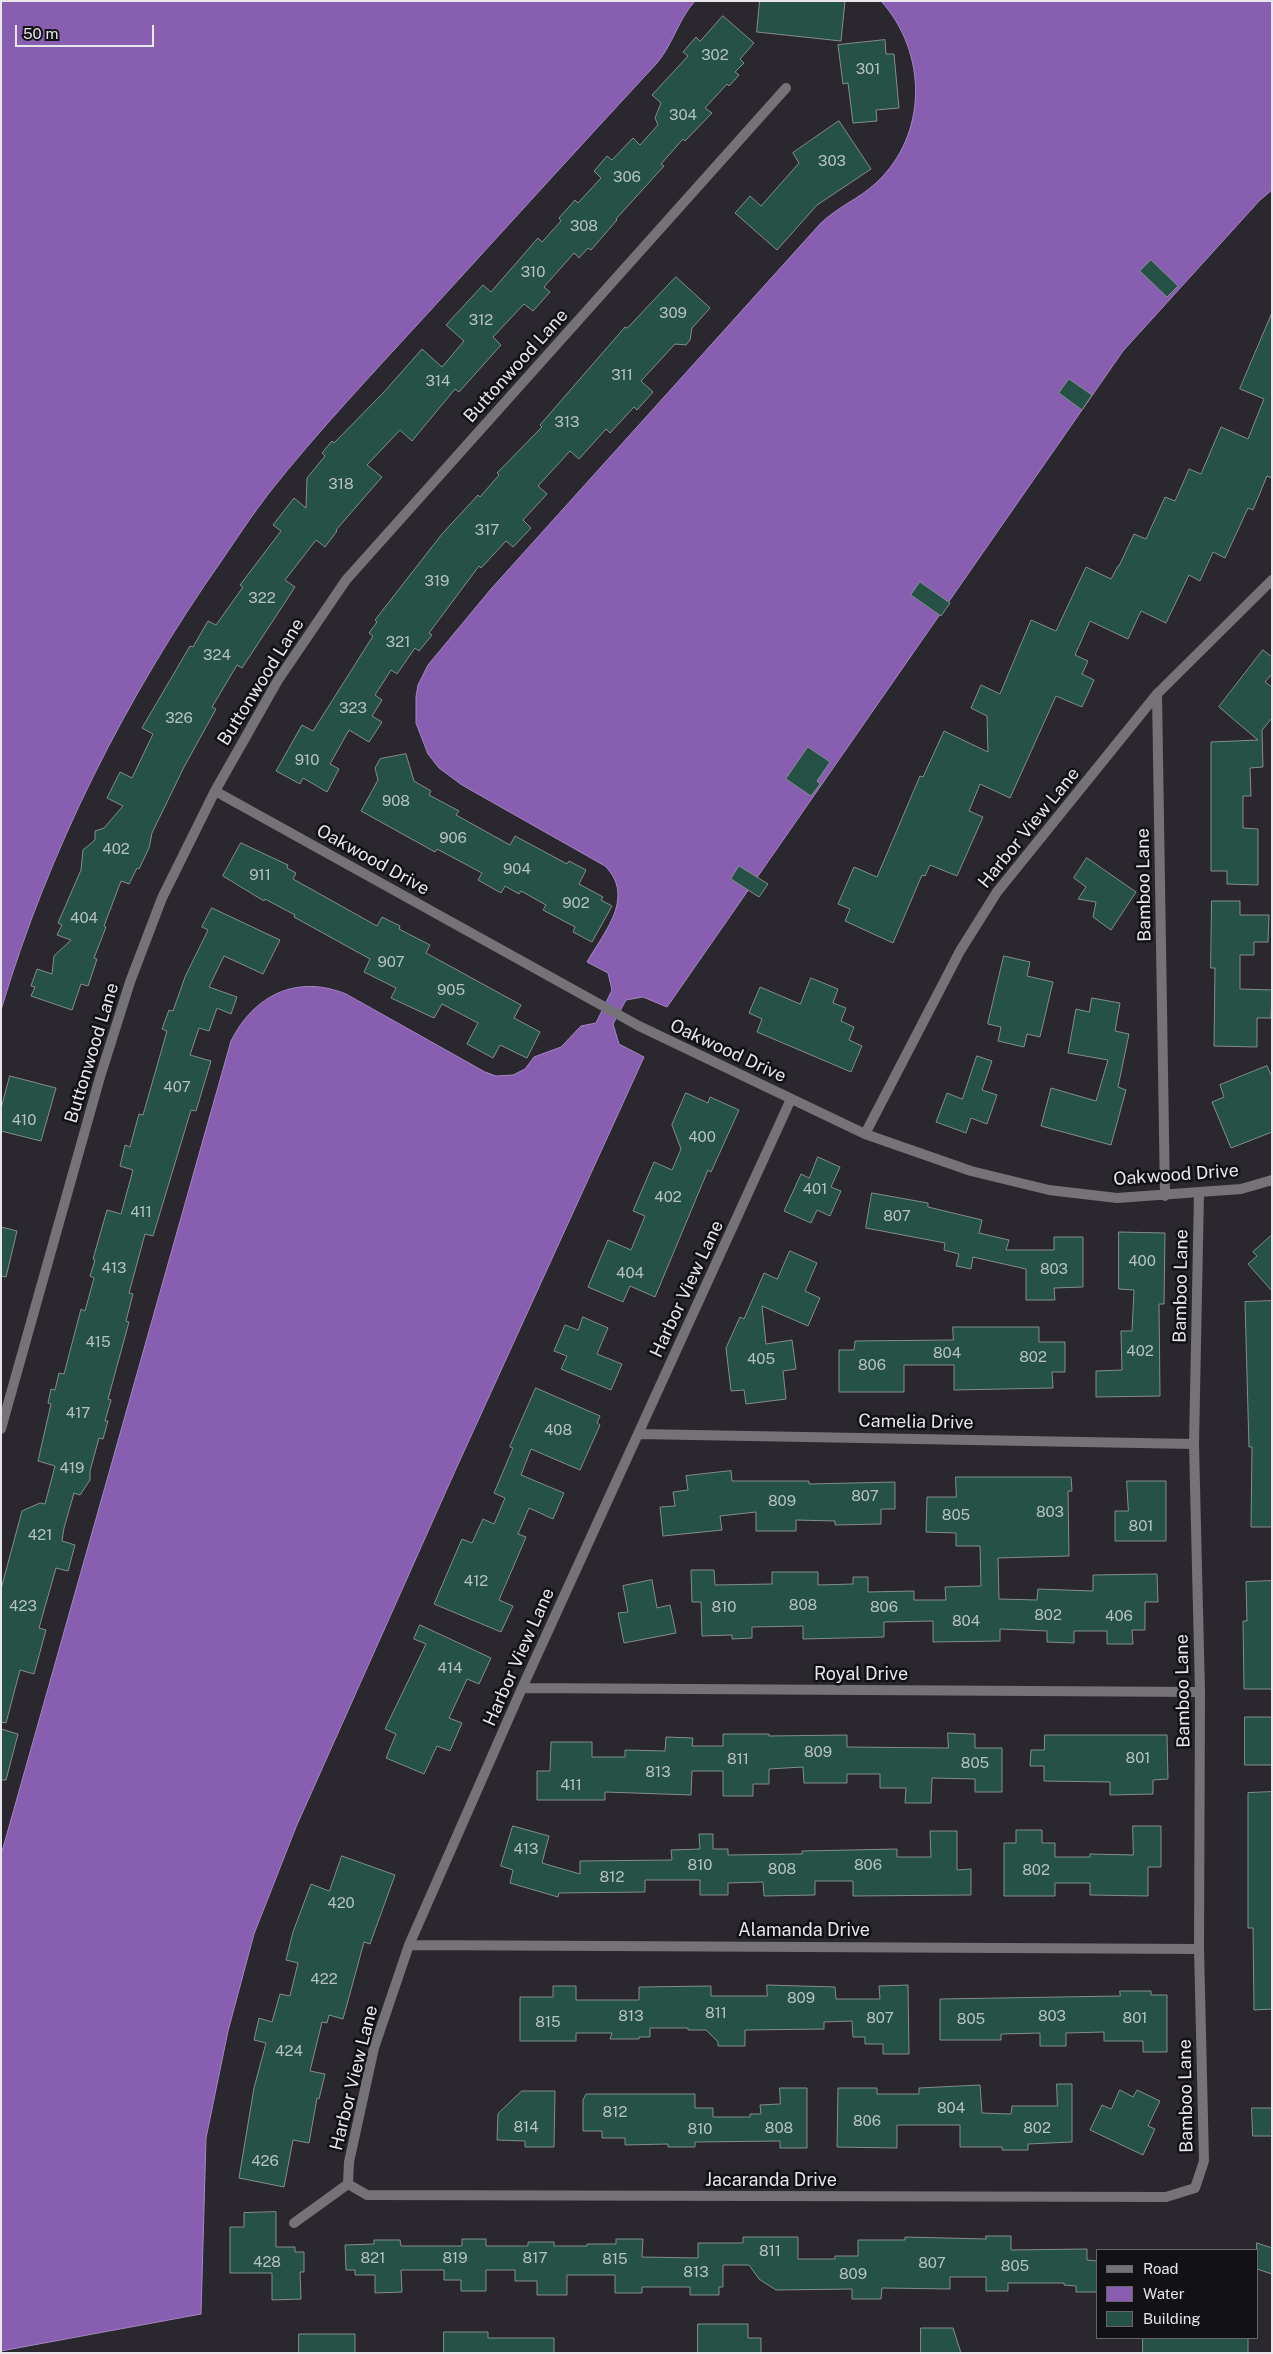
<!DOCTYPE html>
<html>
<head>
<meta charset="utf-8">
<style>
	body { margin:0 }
	#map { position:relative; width:1273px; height:2354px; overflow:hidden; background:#2b272e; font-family:"Public Sans",sans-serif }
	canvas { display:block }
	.frame { position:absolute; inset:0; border:2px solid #e8e6eb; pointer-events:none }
	.legend { position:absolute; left:1096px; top:2249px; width:162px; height:90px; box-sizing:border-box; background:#121114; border:1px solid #68666a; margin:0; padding:6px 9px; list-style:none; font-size:15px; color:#e8e6eb }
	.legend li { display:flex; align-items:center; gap:10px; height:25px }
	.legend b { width:25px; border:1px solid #68666a }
	.scale { position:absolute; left:15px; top:25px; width:139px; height:22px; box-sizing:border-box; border:2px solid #e8e6eb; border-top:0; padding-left:6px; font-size:15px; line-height:18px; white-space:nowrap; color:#e8e6eb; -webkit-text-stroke:4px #121114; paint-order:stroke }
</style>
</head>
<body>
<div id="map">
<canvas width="1273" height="2354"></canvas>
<div class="frame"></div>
<ul class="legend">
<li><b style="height:6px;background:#757377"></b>Road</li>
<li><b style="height:14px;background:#885eb0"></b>Water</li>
<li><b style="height:14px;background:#255146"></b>Building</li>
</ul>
<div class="scale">50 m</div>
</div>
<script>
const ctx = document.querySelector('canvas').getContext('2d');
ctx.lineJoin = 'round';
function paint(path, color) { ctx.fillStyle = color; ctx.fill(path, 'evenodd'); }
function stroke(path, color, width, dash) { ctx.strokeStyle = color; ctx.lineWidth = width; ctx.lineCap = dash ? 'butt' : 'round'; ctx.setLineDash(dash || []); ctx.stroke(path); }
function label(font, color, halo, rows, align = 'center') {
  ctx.font = font + ' "Public Sans",sans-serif'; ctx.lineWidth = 5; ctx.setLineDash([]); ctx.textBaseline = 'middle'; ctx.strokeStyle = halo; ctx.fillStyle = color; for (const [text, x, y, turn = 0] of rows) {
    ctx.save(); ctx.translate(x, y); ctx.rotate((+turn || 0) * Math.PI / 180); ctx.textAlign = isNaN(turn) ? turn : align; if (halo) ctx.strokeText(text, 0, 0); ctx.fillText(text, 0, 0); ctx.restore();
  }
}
const water = new Path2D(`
	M1 1H695C678 20 673 44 657 63 580 146 504 230 428 313 374 372 319 430 269 493 252 515 237 538 222 560 126 697 49 849 1 1010Z
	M881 1H1272V190L1260 200 1123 351 667 1007 643 997 626 1000 613 1024 619 1044 644 1057 455 1471 296 1827 254 1934 228 2031 206 2138 201 2314 1 2351V1855L231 1041C254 995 297 974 346 994L485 1072 496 1076 513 1075 525 1069 534 1057 561 1047 581 1026 596 1023 612 990 608 973 587 962C604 932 636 897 605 866L462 785 439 768 428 754 416 723V697L418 685 428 665 491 589 820 224C837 207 859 199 876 183 928 135 928 53 881 1Z`);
const building = new Path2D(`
	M760 1H845L841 41 757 32Z
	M723 16 754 43 740 59 744 63 735 72 739 75 729 86 727 84 705 108 712 113 685 141 683 139 661 164 664 166 616 219 617 220 591 250 588 248 579 258 574 253 544 287 550 292 533 311 524 304 493 337 501 345 459 392 455 389 412 441 400 430 367 465 382 477 336 530 337 531 325 547 316 540 285 580 295 587 242 668 237 665 212 707 216 709 184 767 152 833 149 848 139 869 137 868 129 884 121 881 104 926 106 927 94 958 97 959 88 986 81 984 72 1010 31 996 35 987 31 986 37 969 52 974 54 956 71 940 57 935 62 925 58 923 81 870 83 850 95 840V831L104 828 123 806 107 798 120 772 132 778 153 734 142 728 190 646 193 647 208 621 216 625 243 587 240 585 281 531 273 525 294 498 306 508 307 478 325 456 322 453 332 441 334 443 384 392 422 349 442 367 464 341 446 325 483 285 491 292 538 238 542 242 561 221 559 218 575 200 578 203 601 178 594 171 607 156 612 160 633 138 640 145 658 125 655 118 661 103 652 95 688 56 683 52 696 37 700 41Z
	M885 40 886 54H894L899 108 876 110 877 121 853 123 848 83 843 84 838 45Z
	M839 121 871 169 817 205 777 250 735 213 750 196 761 206 799 163 793 153Z
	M1151 260 1178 286 1167 297 1140 271Z
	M676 277 710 308 692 328 690 340 686 345 675 344 641 381 653 392 637 410 634 407 610 433 606 429 579 459 570 451 538 486 547 494 523 520 531 528 513 547 506 541 481 568 479 566 429 633 432 635 419 651 415 648 397 674 391 670 375 695 382 700 372 716 382 722 369 742 349 730 330 764 339 769 327 792 303 778 300 784 276 771 302 725 313 731 373 636 369 633 377 622 375 620 442 534 478 495 480 497 499 475 497 473 542 427 540 425 625 327 627 328Z
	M1272 313V478L1267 476 1253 510 1248 508 1225 558 1213 552 1200 581 1189 575 1166 623 1141 611 1128 639 1090 621 1075 655 1088 661 1082 674 1094 680 1082 707 1056 696 1010 798 980 784 969 811 983 817 957 876 930 865 925 876 922 875 893 943 845 921 850 909 838 904 854 867 877 877 920 776 923 777 944 731 988 752 987 716 971 708 981 685 1000 694 1031 620 1056 631 1086 567 1111 579 1118 566H1119L1134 534 1146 539 1165 497 1175 501 1189 469 1201 474 1221 427 1248 439 1264 399 1240 389Z
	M1069 379 1092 395 1082 410 1059 393Z
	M920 582 950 603 941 616 911 595Z
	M1263 650 1272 657V674L1265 682 1272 687V718L1262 730 1263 767 1250 768 1251 796H1243V828L1258 829V885L1227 884V871H1211V742L1258 740 1219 707Z
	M808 747 830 762 817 781 820 784 811 796 786 779Z
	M406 754 414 781 431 791 429 795 459 811 456 815 510 845 515 836 567 864 569 861 586 870 579 884 603 897 601 900 612 906 592 942 573 932 575 927 543 910 546 905 521 891 519 894 505 886 501 893 478 880 482 873 437 849 435 852 361 811 378 780 375 768 380 759Z
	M241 843 288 865 287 868 296 873 293 879 377 926 382 917 400 926 399 929 430 945 426 953 521 1005 514 1018 540 1032 527 1058 500 1045 493 1058 467 1044 478 1023 442 1004 434 1018 391 998 396 988 364 972 370 959 294 917 295 915 265 899 264 901 223 876Z
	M1087 858 1136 892 1111 930 1093 917 1096 902 1078 899 1086 887 1074 878Z
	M739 866 768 884 759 897 731 879Z
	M1212 901H1240V915H1269L1268 942H1254V955H1240V989L1272 990 1271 1018H1257V1047L1214 1046 1215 968H1211Z
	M212 908 280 940 263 974 224 956 209 987 237 997 231 1014 217 1008 209 1031 199 1028 190 1055 211 1061 196 1111 191 1110 153 1236 145 1234 129 1293 133 1294 126 1321 129 1322 108 1399 111 1400 105 1421H108L103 1439 99 1438 90 1471V1480L80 1495 74 1493 64 1528 62 1541 75 1545 68 1571 56 1568 39 1628 46 1630 34 1674 20 1670 6 1723 1 1722V1589L22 1511 40 1503 45 1504 55 1466 38 1461 51 1404 48 1403 51 1389 55 1390 59 1373 64 1374 81 1309 85 1311 94 1278 90 1276 95 1260 93 1259 107 1210 121 1214 133 1170 120 1166 125 1145 130 1147 139 1114 143 1115 167 1031 162 1029 169 1010 173 1011 185 977 208 930 202 927Z
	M1004 956 1030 962 1027 976 1053 982 1040 1037 1027 1034 1024 1047 998 1041 1001 1027 988 1024Z
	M811 978 838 989 833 1003 846 1008 841 1021 854 1027 849 1040 862 1046 851 1072 757 1032 762 1019 749 1013 760 987 800 1004Z
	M1092 998 1120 1003 1115 1031 1129 1034 1118 1087 1126 1090 1111 1145 1041 1126 1051 1088 1096 1101 1108 1060 1068 1053 1076 1009 1089 1012Z
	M977 1056 992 1061 982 1090 997 1095 987 1124 971 1118 966 1133 936 1122 947 1093 962 1099Z
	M1267 1066 1272 1077V1132L1231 1148 1212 1102 1224 1097 1220 1085Z
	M10 1076 56 1088 41 1141 1 1131V1109Z
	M686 1093 708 1103 710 1097 739 1110 711 1172 708 1170 655 1297 630 1286 623 1302 588 1287 608 1240 631 1250 645 1216 633 1211 654 1162 672 1170 681 1149 672 1125Z
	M818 1157 840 1167 831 1187 841 1191 830 1216 817 1210 811 1223 784 1211 801 1174 809 1178Z
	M872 1193 928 1203V1207L982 1220 979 1233 1009 1240 1006 1250H1054V1237H1083V1287L1054 1288 1055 1300H1026V1269L973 1257 971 1269 956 1266 959 1254 944 1250 945 1243 866 1228Z
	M1 1227 17 1231 6 1277 1 1276Z
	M1119 1232 1165 1233 1164 1304H1159L1160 1396 1096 1397V1371L1122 1370 1121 1331H1132L1134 1290 1119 1289Z
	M1272 1235V1291L1248 1264 1257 1256 1253 1252Z
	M790 1251 817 1263 805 1291 820 1298 808 1326 762 1306 766 1344 792 1340 796 1369 783 1371 786 1399 746 1404 744 1390 731 1391 726 1348 740 1317 744 1319 764 1273 777 1279Z
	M1272 1301V1527H1251L1252 1447H1249L1245 1302Z
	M583 1317 608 1328 597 1354 622 1364 611 1390 561 1369 567 1356 554 1351 565 1325 578 1330Z
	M953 1327H1039V1342H1065V1372H1052L1053 1388 954 1390V1365H904V1392H839V1350H854L855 1341 953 1340Z
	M536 1388 600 1416 597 1423 600 1425 580 1470 531 1449 521 1475 564 1493 553 1519 529 1508 518 1534 526 1537 499 1600 513 1606 501 1632 434 1604 462 1539 472 1543 483 1519 494 1524 505 1498 494 1493 513 1448 510 1447Z
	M731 1471 732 1481H809V1484L895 1482V1509H881V1524L835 1525V1521L796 1520V1531H756V1512L720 1516 722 1530 663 1536 660 1507 675 1506 673 1492 688 1490 686 1476Z
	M956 1477H1071L1072 1491H1068L1069 1556 998 1558 999 1599 1037 1600 1038 1589 1093 1591V1575L1157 1574 1158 1602H1145V1630H1132L1133 1644H1107V1631H1074V1643L1047 1642V1631L1000 1629V1641L933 1642V1621L884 1622V1637L803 1639V1626L752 1627V1638L732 1639V1635L702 1636 701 1602H692L691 1570H714L715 1585 772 1584V1572H818V1585L853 1584V1577H868V1592L914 1591V1600H946L945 1587 981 1586 980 1546H956V1533L926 1532 927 1497H956Z
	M1127 1481H1166V1541H1115V1511H1128Z
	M652 1580 657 1608 670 1605 676 1633 624 1643 618 1613 628 1612 623 1586Z
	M1272 1581V1689H1244L1243 1621H1247L1246 1582Z
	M420 1625 491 1658 479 1684 467 1679 449 1718 462 1723 450 1751 437 1746 424 1774 386 1758 396 1734 385 1729 426 1644 414 1639Z
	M1245 1717H1272V1765H1245Z
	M1 1729 18 1734 6 1780H1Z
	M948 1733 975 1734V1748H1002V1792H975V1779L932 1778 931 1803H905L906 1788H880V1774H847V1783H804L803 1767 769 1769V1784H753V1796H723V1771H692L691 1795 605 1792V1800H537V1771H550L551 1742H592V1757H625V1750L665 1751 666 1737 693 1738 692 1746H723V1734H769V1736L847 1735V1747L948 1748Z
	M1045 1735H1167L1168 1779 1153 1780V1794L1110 1795V1782L1044 1781V1766H1030L1031 1750H1044Z
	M1272 1792V2009L1254 2010 1253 1928H1248V1793Z
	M513 1826 549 1836 542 1863 580 1874V1861L672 1860 671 1850 700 1849 699 1834H713V1849H728V1855L802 1854V1851L897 1849V1857H931L930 1831H957V1870L971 1869V1895L853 1896V1881H815V1895L764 1896 763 1882 728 1883V1895H700V1880H645V1892L559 1893 558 1897 510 1883 513 1870 501 1866Z
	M1133 1826H1161V1867H1148V1896L1090 1895V1883H1055V1896H1004V1843H1016V1830H1042V1843H1055V1857H1090V1854L1133 1855Z
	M342 1856 395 1875 370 1944 364 1942 343 2019 329 2015 327 2023 322 2022 310 2071 325 2074 319 2099 317 2098 309 2143 293 2140 284 2187 239 2178 254 2088 266 2043 254 2040 259 2018 272 2022 280 1994 290 1996 298 1963 286 1960 293 1932 311 1884 329 1891Z
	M767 1985 835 1987 836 1999H880L879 1986 908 1985 909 2054H883V2044H865V2037H853L852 2021 824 2022V2029L745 2030V2046H718V2042L706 2030H688V2028H650V2037H639V2039H610L612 2033H576V2041H520V1997H553V1986H576V2000H639V1987L711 1986V1996H767Z
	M1120 1991H1151V1995H1167V2052H1143V2041H1104V2032L1066 2033V2046H1040V2033L1001 2034V2040H940V1999L1120 1996Z
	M1057 2084H1072V2142L1028 2144V2150H1002V2147H960V2125H897V2148L837 2147 838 2088H877V2094H919V2088L980 2085 982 2113 1011 2114 1012 2106H1057Z
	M780 2088H807V2148H780V2141L695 2142V2147H668V2144L625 2145V2138H602V2131H583V2100L586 2094H695V2108H713V2117H750V2114H761L760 2105 780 2104Z
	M1120 2090 1133 2097 1137 2090 1160 2101 1148 2126 1155 2129 1143 2155 1090 2130 1102 2105 1111 2109Z
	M522 2091H555L554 2147H525V2141L497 2140 498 2114Z
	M1252 2108H1272V2136H1253Z
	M276 2212V2247H295V2252H304V2272H300L301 2299 272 2300V2273H230V2227H244V2213Z
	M986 2236H1011V2250L1087 2249V2260L1097 2261V2292H1076V2286L1064 2285V2283H1008V2291H986V2277H950V2289L882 2288 881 2299H852V2289L776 2290 759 2279 749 2265H723V2287H719V2295H690V2287H642V2293H615V2275H567V2295H537V2281H515V2270H486V2291H461V2280H444V2270H401L402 2292 375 2293V2275H355V2270H346L345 2245 374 2244V2240H400L401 2246H462V2239H486V2246H528V2242H554V2246H587V2244H616V2239H643L642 2257 698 2258V2243H743V2237H798V2259H835V2256H858V2240H905V2237L986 2239Z
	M1257 2243 1272 2248V2274L1257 2269Z
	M698 2324H748V2338H761V2353H698Z
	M921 2328H953L961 2353H921Z
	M444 2332H488V2338H554V2353H444Z
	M299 2334H355V2353H299Z
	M1143 2338H1248V2353H1143Z`);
const street = new Path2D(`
	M1157 694 1165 1196
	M215 791 639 1026 865 1134 971 1171 1049 1190 1117 1198 1241 1189 1272 1180
	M865 1134 960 951 997 892 1157 694 1272 580
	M1 1429 100 1077 130 982 162 898 215 791 278 680 346 580 786 88
	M638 1434 1194 1444
	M522 1688 1200 1692
	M409 1945 1199 1949
	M348 2184 367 2195 1166 2197 1195 2188 1204 2161 1199 1949 1200 1692 1194 1444 1199 1193
	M294 2223 348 2184 349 2162 374 2048 409 1945 522 1688 791 1099`);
const numberNames = [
	["302",715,55],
	["301",868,69],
	["304",683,115],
	["303",832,161],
	["306",627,177],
	["308",584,226],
	["310",533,272],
	["309",673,313],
	["312",481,320],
	["311",622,375],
	["314",438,381],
	["313",567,422],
	["318",341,484],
	["317",487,530],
	["319",437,581],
	["322",262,598],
	["321",398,642],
	["324",217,655],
	["323",353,708],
	["326",179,718],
	["910",307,760],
	["908",396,801],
	["906",453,838],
	["402",116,849],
	["904",517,869],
	["911",260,875],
	["902",576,903],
	["404",84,918],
	["907",391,962],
	["905",451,990],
	["407",177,1087],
	["410",24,1120],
	["400",702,1137],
	["401",815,1189],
	["402",668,1197],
	["411",141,1212],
	["807",897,1216],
	["400",1142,1261],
	["413",114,1268],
	["803",1054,1269],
	["404",630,1273],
	["415",98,1342],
	["402",1140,1351],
	["804",947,1353],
	["802",1033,1357],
	["405",761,1359],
	["806",872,1365],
	["417",78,1413],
	["408",558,1430],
	["419",72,1468],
	["807",865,1496],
	["809",782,1501],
	["803",1050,1512],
	["805",956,1515],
	["801",1141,1526],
	["421",40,1535],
	["412",476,1581],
	["808",803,1605],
	["423",23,1606],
	["810",724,1607],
	["806",884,1607],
	["802",1048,1615],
	["406",1119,1616],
	["804",966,1621],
	["414",450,1668],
	["809",818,1752],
	["801",1138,1758],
	["811",738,1759],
	["805",975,1763],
	["813",658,1772],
	["411",571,1785],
	["413",526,1849],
	["810",700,1865],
	["806",868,1865],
	["808",782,1869],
	["802",1036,1870],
	["812",612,1877],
	["420",341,1903],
	["422",324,1979],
	["809",801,1998],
	["811",716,2013],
	["813",631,2016],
	["803",1052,2016],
	["807",880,2018],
	["801",1135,2018],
	["805",971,2019],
	["815",548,2022],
	["424",289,2051],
	["804",951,2108],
	["812",615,2112],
	["806",867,2121],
	["814",526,2127],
	["808",779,2128],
	["802",1037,2128],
	["810",700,2129],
	["426",265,2161],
	["811",770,2251],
	["821",373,2258],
	["819",455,2258],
	["817",535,2258],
	["815",615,2259],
	["428",267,2262],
	["807",932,2263],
	["805",1015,2266],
	["813",696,2272],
	["809",853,2274]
];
const streetNames = [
	["Buttonwood Lane",516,366,-48],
	["Buttonwood Lane",261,682,-58],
	["Harbor View Lane",1029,828,-51],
	["Oakwood Drive",373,860,29],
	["Bamboo Lane",1144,885,-91],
	["Oakwood Drive",728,1051,25],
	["Buttonwood Lane",92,1053,-73],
	["Oakwood Drive",1176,1175,-4],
	["Bamboo Lane",1181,1286,-89],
	["Harbor View Lane",687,1289,-65],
	["Camelia Drive",916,1422,1],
	["Harbor View Lane",519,1657,-66],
	["Royal Drive",861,1674],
	["Bamboo Lane",1183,1691,-91],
	["Alamanda Drive",804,1930],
	["Harbor View Lane",354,2078,-76],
	["Bamboo Lane",1186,2096,-91],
	["Jacaranda Drive",771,2180]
];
paint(water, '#885eb0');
stroke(water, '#a587c2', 1);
paint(building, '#255146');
stroke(building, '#838e8b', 1);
stroke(street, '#757377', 10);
label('15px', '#b7c1c2', null, numberNames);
label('18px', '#e8e6eb', '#121114', streetNames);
</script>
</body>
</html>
